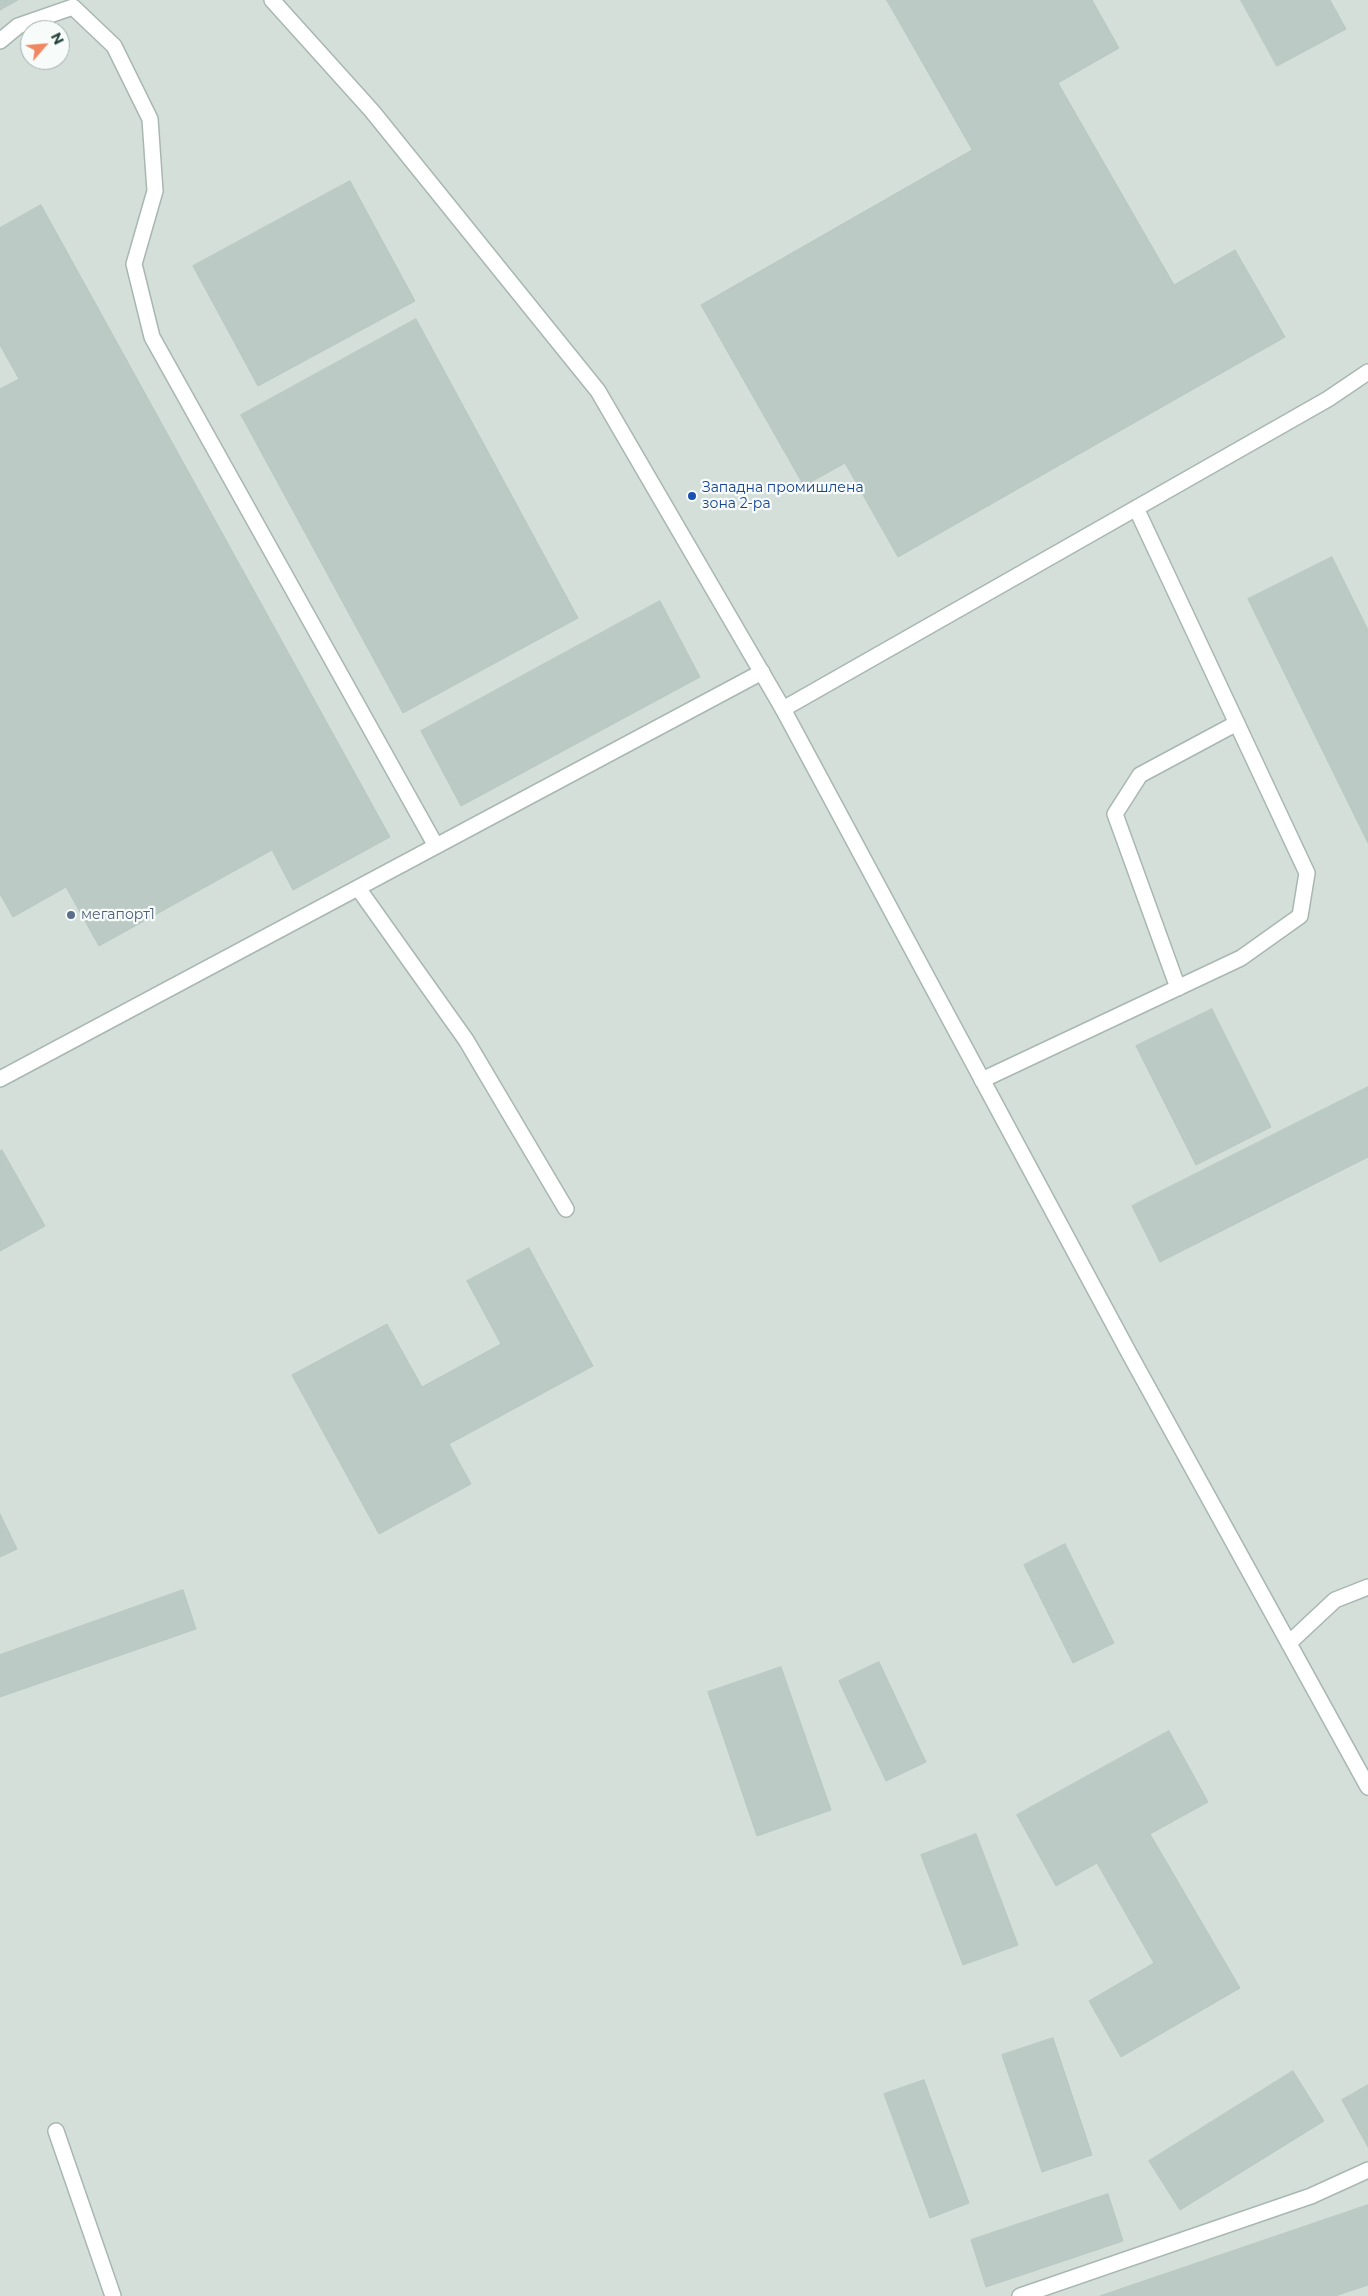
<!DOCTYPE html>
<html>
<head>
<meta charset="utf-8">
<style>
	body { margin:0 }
	#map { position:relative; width:1368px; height:2296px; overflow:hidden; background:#e6efeb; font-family:Montserrat,sans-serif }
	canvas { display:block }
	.north { position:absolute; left:20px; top:20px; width:50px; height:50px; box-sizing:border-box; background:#f7fbf9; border:1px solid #a3b1ad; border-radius:50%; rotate:63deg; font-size:14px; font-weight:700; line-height:20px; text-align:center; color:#25413a }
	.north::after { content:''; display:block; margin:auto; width:18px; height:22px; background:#f08762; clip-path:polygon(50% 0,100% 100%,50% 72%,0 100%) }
</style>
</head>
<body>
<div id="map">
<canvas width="1368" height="2296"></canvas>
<div class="north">N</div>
</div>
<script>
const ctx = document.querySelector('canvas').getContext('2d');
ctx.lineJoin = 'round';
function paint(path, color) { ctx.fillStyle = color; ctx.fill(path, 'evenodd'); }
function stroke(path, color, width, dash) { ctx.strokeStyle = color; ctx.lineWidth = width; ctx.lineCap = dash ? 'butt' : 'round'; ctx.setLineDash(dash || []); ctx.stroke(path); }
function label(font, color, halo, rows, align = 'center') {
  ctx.font = font + ' Montserrat,sans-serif'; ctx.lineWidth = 4.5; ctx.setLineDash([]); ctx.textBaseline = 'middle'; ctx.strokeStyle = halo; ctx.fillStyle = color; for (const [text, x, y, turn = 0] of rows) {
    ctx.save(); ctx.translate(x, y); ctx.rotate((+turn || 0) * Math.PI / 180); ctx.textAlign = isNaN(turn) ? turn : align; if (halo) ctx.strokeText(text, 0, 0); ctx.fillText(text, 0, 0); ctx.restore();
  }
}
const built = new Path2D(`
	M0 0H1368V2296H0ZM30 30H60V60H30Z`);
const building = new Path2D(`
	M0 0H18L0 10Z
	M887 0H1092L1119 48 1058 83 1174 285 1235 250 1285 337 898 557 845 463 804 486 701 305 972 150Z
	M1241 0H1330L1346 29 1277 66Z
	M350 181 415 301 258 386 193 266Z
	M41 205 390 837 293 890 272 850 99 946 66 887 13 917 0 894V389L19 379 0 345V228Z
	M416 319 578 618 403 713 241 415Z
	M1332 557 1368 630V843L1248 599Z
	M660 601 700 677 461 806 421 731Z
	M1212 1009 1271 1127 1196 1165 1136 1046Z
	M1368 1087V1157L1160 1262 1132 1206Z
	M2 1150 45 1226 0 1251V1151Z
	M529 1248 593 1366 449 1444 471 1484 379 1534 292 1375 387 1324 422 1387 501 1344 467 1281Z
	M0 1514 17 1549 0 1557Z
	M1065 1544 1114 1643 1073 1663 1024 1565Z
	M183 1590 196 1629 0 1697V1655Z
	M879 1662 926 1762 886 1781 839 1681Z
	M781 1667 831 1810 757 1836 708 1692Z
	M1169 1731 1208 1802 1150 1834 1240 1988 1121 2057 1089 2001 1154 1963 1097 1863 1056 1886 1017 1815Z
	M976 1834 1018 1945 963 1965 921 1855Z
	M1053 2038 1092 2155 1042 2172 1002 2055Z
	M1293 2071 1324 2121 1180 2210 1149 2161Z
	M924 2080 969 2203 930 2218 884 2094Z
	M1368 2085V2147L1342 2100Z
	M1108 2194 1123 2241 986 2287 971 2240Z
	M1368 2205V2285L1335 2296H1100Z`);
const service = new Path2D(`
	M0 41 18 26 73 7 114 46 150 119 155 191 134 264 152 337 436 846
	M783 709 1328 399 1368 372
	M358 888 466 1040 566 1209
	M1178 988 1115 814 1140 775 1237 723
	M0 1079 762 672
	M982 1080 1241 958 1300 916 1307 873 1136 508
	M1289 1643 1335 1600 1368 1587
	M56 2131 113 2296
	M1020 2296 1311 2196 1368 2170`);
const tertiary = new Path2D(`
	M272 0 372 111 598 391 783 709 1129 1353 1368 1787`);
const markers = [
	[692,496,5,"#1a4fb4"],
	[71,915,5,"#5c6f8a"]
];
const transitNames = [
	["Западна промишлена",702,488],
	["зона 2-ра",702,504]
];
const serviceNames = [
	["мегапорт1",81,915]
];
paint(built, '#d4dfda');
paint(building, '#bbcac4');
stroke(building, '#b8c8c2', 1);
stroke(service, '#a8b7b2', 18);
stroke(tertiary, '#a8b7b2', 18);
stroke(service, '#fff', 15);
stroke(tertiary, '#fff', 15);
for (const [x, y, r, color] of markers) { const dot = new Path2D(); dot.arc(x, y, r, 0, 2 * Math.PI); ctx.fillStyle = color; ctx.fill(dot); stroke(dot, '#f7fbf9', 2); }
label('14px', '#164399', '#f7fbf9', transitNames, 'left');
label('14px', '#4e5e75', '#f7fbf9', serviceNames, 'left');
</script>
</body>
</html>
